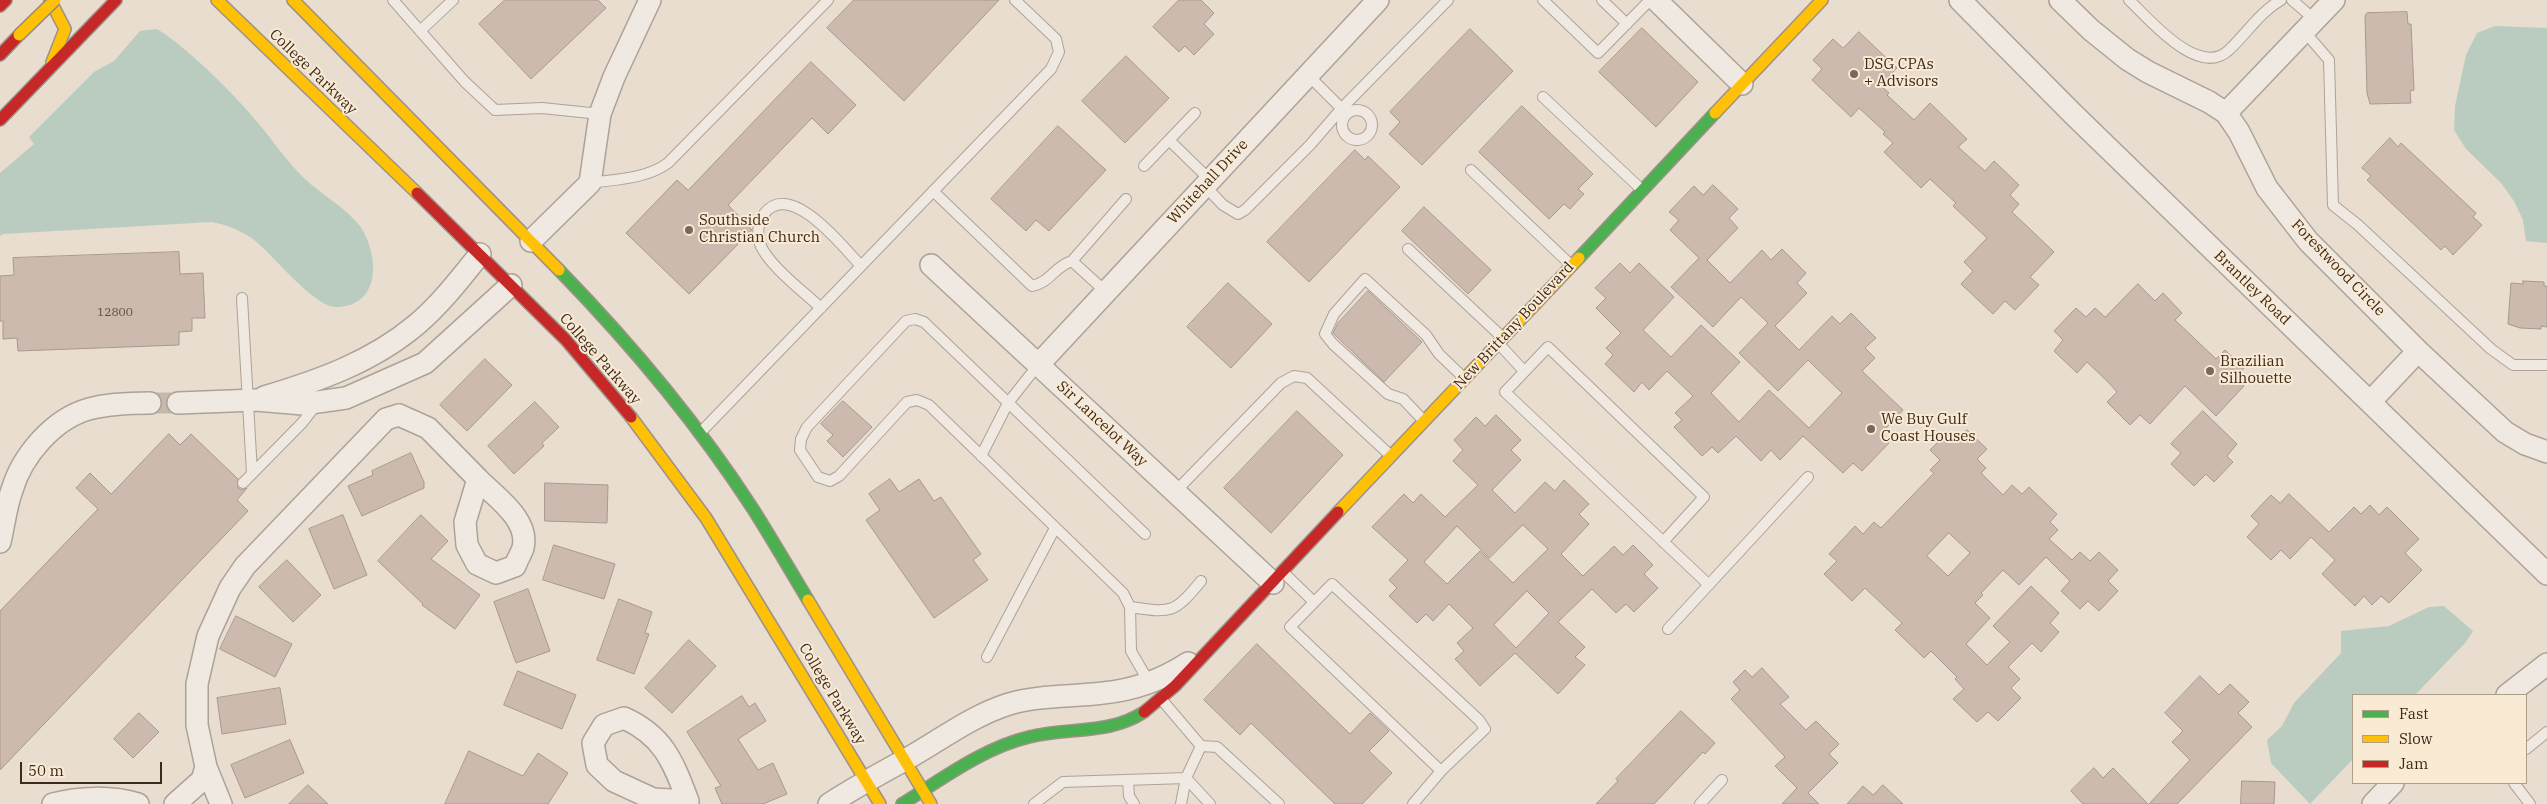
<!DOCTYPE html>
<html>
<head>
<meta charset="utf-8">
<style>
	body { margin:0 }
	#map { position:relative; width:2547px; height:804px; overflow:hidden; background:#e8ddce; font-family:"IBM Plex Serif",serif }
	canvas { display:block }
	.legend { position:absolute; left:2352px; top:694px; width:175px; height:90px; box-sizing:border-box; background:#f9ead4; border:1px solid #ae9d8b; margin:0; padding:6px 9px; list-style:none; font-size:15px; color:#3e291d }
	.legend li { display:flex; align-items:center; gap:10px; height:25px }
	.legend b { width:25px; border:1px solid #ae9d8b }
	.scale { position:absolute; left:20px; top:762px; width:142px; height:22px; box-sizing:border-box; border:2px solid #3e291d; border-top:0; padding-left:6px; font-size:15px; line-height:18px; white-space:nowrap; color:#3e291d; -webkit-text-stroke:4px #f9ead4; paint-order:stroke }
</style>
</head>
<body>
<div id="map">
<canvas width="2547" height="804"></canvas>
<ul class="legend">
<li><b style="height:6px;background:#4caf50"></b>Fast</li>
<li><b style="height:6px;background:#ffc107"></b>Slow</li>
<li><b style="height:6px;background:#c62828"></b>Jam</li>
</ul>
<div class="scale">50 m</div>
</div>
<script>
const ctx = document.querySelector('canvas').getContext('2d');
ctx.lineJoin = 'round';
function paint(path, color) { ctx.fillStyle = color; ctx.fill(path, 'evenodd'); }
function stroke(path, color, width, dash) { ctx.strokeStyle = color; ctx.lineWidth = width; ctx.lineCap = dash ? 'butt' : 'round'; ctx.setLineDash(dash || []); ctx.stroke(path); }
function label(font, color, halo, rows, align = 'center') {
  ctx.font = font + ' "IBM Plex Serif",serif'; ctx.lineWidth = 4; ctx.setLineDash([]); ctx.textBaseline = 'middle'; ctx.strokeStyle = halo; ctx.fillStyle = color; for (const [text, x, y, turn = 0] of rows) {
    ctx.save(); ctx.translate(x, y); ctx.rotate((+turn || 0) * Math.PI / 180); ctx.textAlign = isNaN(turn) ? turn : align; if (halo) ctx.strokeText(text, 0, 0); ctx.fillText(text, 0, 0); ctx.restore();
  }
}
const water = new Path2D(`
	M2495 26 2547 28V243L2526 241 2523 220 2514 201 2501 183 2466 149 2454 130 2455 106 2466 55 2477 33Z
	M157 29C169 36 179 45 190 54 212 73 233 94 252 116 270 136 285 160 305 179 321 194 347 209 360 226 379 254 382 306 337 307 314 308 272 253 253 239 239 230 228 225 212 222L3 234 0 236V173L34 144 29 137 94 72 114 61 140 31Z
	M2444 606 2473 631 2466 642 2415 695H2353V759L2310 804 2271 763 2267 740 2282 726 2294 703 2341 653V631L2389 626 2429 607Z`);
const building = new Path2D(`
	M505 0H598L606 8 531 79 479 24Z
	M854 0H999L904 101 827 28Z
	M1179 0H1201L1214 13 1204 24 1214 34 1194 55 1185 46 1179 52 1153 27Z
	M2407 12 2408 24H2411L2414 90 2410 91 2411 103 2370 104 2367 93 2365 16 2367 13Z
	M1642 28 1698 82 1656 127 1599 72Z
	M1470 29 1513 71 1422 165 1389 134 1400 122 1390 112Z
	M1859 32 1897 68 1880 85 1889 93 1887 95 1914 120 1930 103 1967 139 1958 147 1985 171 1994 161 2019 185 2010 195 2019 204 2012 212 2054 252 2030 277 2039 285 2015 310 2005 301 1993 314 1961 284 1973 271 1964 262 1987 238 1953 206 1956 203 1930 179 1921 188 1884 152 1893 143 1883 134 1885 132 1859 108 1851 117 1812 80 1822 69 1813 60 1833 39 1843 48Z
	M1126 56 1169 98 1125 143 1082 101Z
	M811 62 856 105 828 134 812 118 728 205 752 230 689 294 626 233 677 180 688 190Z
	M1522 106 1593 174 1578 189 1584 194 1570 209 1564 204 1549 219 1479 152Z
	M1058 126 1106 170 1049 231 1036 220 1026 231 991 199Z
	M2390 138 2398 147 2401 143 2476 213 2473 217 2482 225 2453 255 2445 246 2441 250 2367 180 2371 176 2362 168Z
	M1355 150 1365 160 1368 156 1400 187 1309 282 1267 242Z
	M1713 185 1738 209 1729 218 1738 228 1707 260 1730 283 1762 250 1771 260 1782 249 1806 273 1797 283 1807 293 1775 326 1799 350 1832 316 1840 324 1851 313 1876 338 1865 348 1875 358 1862 371 1903 410 1880 435 1889 443 1862 471 1853 463 1843 473 1803 436 1780 460 1771 450 1761 461 1736 436 1718 453 1712 447 1702 456 1674 427 1682 420 1675 413 1693 396 1667 371 1649 390 1642 382 1634 392 1605 364 1613 355 1606 348 1621 333 1596 308 1606 298 1595 288 1620 263 1630 273 1639 263 1674 297 1643 330 1671 357 1701 325 1740 362 1711 393 1739 422 1769 390 1809 428 1842 393 1808 360 1778 391 1739 353 1768 323 1741 297 1713 327 1671 287 1699 258 1670 230 1679 220 1669 212 1694 186 1703 195Z
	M1424 207 1491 270 1468 294 1402 231Z
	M179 252 180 274 203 273 205 318H192V331L179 332V345L18 351 17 338 3 339V321H0V276L14 275 13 258Z
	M2523 281 2544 282V286H2547V327L2541 326V329L2520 328 2508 324 2511 283 2523 284Z
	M1228 283 1272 324 1231 368 1187 327Z
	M2138 284 2155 301 2163 293 2182 313 2175 320 2216 359 2225 350 2244 368 2235 378 2244 386 2216 416 2185 386 2150 424 2140 415 2130 425 2107 402 2117 392 2108 382 2087 362 2077 373 2054 351 2063 340 2054 331 2076 308 2086 317 2095 308 2105 317Z
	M1368 291 1422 342 1384 382 1333 333 1338 323Z
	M485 359 512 385 467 431 440 405Z
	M843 401 872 427 843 457 827 441 833 435 821 424Z
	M535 402 559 427 542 443 544 446 514 474 488 446Z
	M1297 411 1343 455 1271 533 1224 488Z
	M2203 411 2237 444 2227 456 2233 462 2214 482 2206 474 2194 486 2171 464 2181 453 2171 444Z
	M1496 415 1521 440 1511 450 1521 460 1492 490 1515 513 1545 482 1555 491 1564 480 1589 504 1579 514 1589 524 1561 554 1583 576 1614 546 1623 555 1633 545 1653 565 1644 574 1658 588 1634 612 1626 604 1616 613 1592 589 1558 622 1585 647 1575 657 1585 665 1558 694 1515 653 1480 686 1455 659 1464 651 1457 643 1473 628 1449 604 1433 621 1426 614 1417 623 1389 596 1397 588 1389 580 1408 560 1372 527 1404 494 1413 503 1421 494 1445 517 1478 485 1453 461 1463 450 1454 440 1476 417 1485 426ZM1523 525 1548 549 1513 583 1480 551 1447 584 1424 562 1457 526 1489 558ZM1527 591 1549 613 1516 648 1494 625Z
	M1967 430 1987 449 1977 459 1986 468 1981 473 2003 495 2012 485 2022 494 2029 487 2057 514 2050 522 2058 530 2049 539 2072 560 2080 552 2090 561 2099 552 2118 570 2108 581 2118 591 2099 611 2088 601 2080 609 2061 591 2070 581 2046 557 2019 585 2003 570 1981 593 1983 595 1975 603 1990 618 1966 644 1987 665 2010 642 1993 626 2031 586 2059 613 2050 623 2059 632 2041 652 2032 643 2008 667 2020 679 2011 688 2021 698 1998 721 1988 712 1977 722 1953 699 1964 689 1955 679 1957 677 1931 651 1924 658 1895 630 1902 623 1865 588 1852 601 1824 574 1837 561 1829 554 1855 526 1863 534 1874 522 1881 528 1934 473 1930 470 1940 460 1930 450 1949 431 1958 439ZM1949 533 1970 553 1948 576 1927 556Z
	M169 434 180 445 191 434 238 479V488L242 490 247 488 237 500 248 511 0 770V611L98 509 76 488 90 473 111 494Z
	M411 453 424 482V488L362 516 348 486 373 475 372 471Z
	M890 479 899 492 919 479 934 501 941 497 981 554 973 560 988 580 934 618 866 520 880 510 869 494Z
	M545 483 608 485 607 523 545 521Z
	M2289 494 2329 532 2354 507 2361 514 2370 505 2379 515 2387 507 2419 539 2405 553 2422 570 2389 603 2381 596 2372 605 2364 596 2355 606 2322 574 2335 560 2311 537 2290 559 2281 550 2271 560 2247 537 2259 524 2251 516 2271 495 2280 503Z
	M343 515 367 575 334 589 309 529Z
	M421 515 448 541 431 559 480 595 455 629 422 605 423 604 378 561Z
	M554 545 615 564 604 599 543 580Z
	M287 560 321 595 293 622 259 587Z
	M528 589 550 651 516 663 494 602Z
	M619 599 652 612 645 633 649 634 634 674 597 660Z
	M236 616 292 644 275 677 220 649Z
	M689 640 716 666 672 713 645 688Z
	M1257 644 1350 734 1370 713 1389 731 1369 751 1392 773 1362 804H1335L1251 723 1240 735 1204 700Z
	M1762 668 1789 697 1780 704 1806 730 1816 721 1839 744 1829 754 1838 763 1808 793 1819 804H1782L1797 788 1775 766 1785 757 1731 699 1740 690 1733 682 1745 670 1752 677Z
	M518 671 576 695 562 729 504 705Z
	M2200 676 2219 695 2230 684 2249 702 2238 713 2252 727 2177 804H2149L2190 760 2172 742 2183 731 2165 713Z
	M280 688 286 724 222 734 217 698Z
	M742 696 749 707 755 703 766 721 738 739 758 770 773 763 787 794 763 804H722L715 788 721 786 687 732Z
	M1681 711 1715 743 1705 754 1703 752 1654 804H1596L1618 781 1616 779Z
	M139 713 159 732 133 758 114 739Z
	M290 740 304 773 245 798 231 765Z
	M469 751 523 776 538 753 568 773 548 804H445Z
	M2094 768 2103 778 2113 768 2148 804H2083L2071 791Z
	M2242 781 2275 782 2274 804H2241Z
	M308 785 328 804H289Z
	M1883 785 1903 804H1847L1863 786 1873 795Z`);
const streetTunnel = new Path2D(`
	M150 403H178`);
const lane = new Path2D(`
	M393 0 465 82 495 110 542 108 600 114
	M1543 0 1598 53 1650 0
	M1602 0 1627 24
	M2129 0C2149 19 2199 79 2229 50 2247 33 2260 12 2281 0
	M2292 0 2315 20
	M420 31 453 0
	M2304 31 2329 60 2333 205 2358 225 2491 349 2513 365H2547
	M1308 75 1346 113
	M1543 97 1641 189
	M1342 125a15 15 0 1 1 30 0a15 15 0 1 1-30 0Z
	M1169 140 1210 180
	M1144 166 1195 113
	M1471 170 1571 265
	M590 183C617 179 646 179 668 163L828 0
	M1205 186 1223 205 1238 214 1245 210 1310 145 1342 108 1448 0
	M933 191 1032 286C1051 282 1055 266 1072 261L1106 292
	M1408 249 1502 337
	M1072 261 1126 199
	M242 298 252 473
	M821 308C804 292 768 265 760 244 757 234 758 223 764 214 790 178 845 249 861 266
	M1499 344 1524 371
	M1423 420 1403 399 1388 394 1333 344 1325 334 1334 314 1365 279 1426 335 1439 354 1464 378
	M700 433 1051 69 1059 52 1056 39 1015 0
	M981 456 1008 403 1038 365
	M243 483 302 423 316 405
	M1174 493 1281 383 1294 376 1307 378 1390 455
	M1145 534 924 322 915 319 906 321 807 427 801 439 800 450 818 477 830 481 839 476 907 402 917 400 929 405 1123 593 1130 607 1131 651 1150 684
	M1663 542 1704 497 1548 347 1505 392 1709 585
	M1283 572 1314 602
	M1130 607C1171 613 1174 614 1201 581
	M1668 629 1808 477
	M987 657 1055 528
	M1162 700 1201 746 1217 747 1279 804
	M2526 749 2547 732
	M1128 780 1129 796 1134 804
	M2514 783 2530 804
	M1034 804 1063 782 1186 778 1210 804
	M1181 804 1186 778 1201 746
	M1413 804 1441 771 1485 729 1479 720 1332 584 1290 627 1441 771
	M1700 804 1722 780`);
const street = new Path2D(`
	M1656 0 1742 84
	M1960 0 2072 113 2547 574
	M2060 0 2091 30 2127 59 2148 72 2209 102 2226 113 2239 132 2267 188 2308 241 2418 351 2505 432 2525 444 2547 452
	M2226 113 2334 0
	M531 241 590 183 600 114 614 77 650 0
	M931 265 1273 583
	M1038 365 1378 0
	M264 397C318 381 372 362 416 325 440 305 460 279 480 254
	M2370 402 2418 351
	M178 403 256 400 303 404 346 398 425 363 511 285
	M399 415 428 428 478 479
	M478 479C494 496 530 519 523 548 521 554 517 560 515 566L496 573 477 564 467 545 465 522Z
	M0 542C4 525 6 506 12 490 22 456 53 419 89 409 107 404 130 403 150 403
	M2507 695 2547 664
	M624 718C664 736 673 762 688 801L653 799 614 781 597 765 593 743 604 725Z
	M206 767 221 804
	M53 804C79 797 112 796 138 804
	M175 804 202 780 206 767 197 725V684L208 636 230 588 245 566 386 419 399 415
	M829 804C854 788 879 774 905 760 939 741 971 716 1009 704 1040 695 1071 697 1103 693 1134 690 1162 680 1188 663
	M2373 804 2393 783`);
const fast = new Path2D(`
	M1579 258 1715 113
	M559 270C630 343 698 424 753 509 772 539 790 570 808 600
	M902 804C942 779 983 748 1029 737 1068 727 1109 735 1144 712`);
const slow = new Path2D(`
	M50 0 65 29 52 62
	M217 0 417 193
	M293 0 559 270
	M1715 113 1822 0
	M631 417 706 518 880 804
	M1338 512 1579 258
	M808 600 931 804`);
const jam = new Path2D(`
	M0 6 6 0
	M0 55 19 35
	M0 120 116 0
	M417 193 566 340 631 417
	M1144 712 1175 686 1338 512`);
const slowBridge = new Path2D(`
	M19 35 55 0`);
const markers = [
	[1854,74,5,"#7a685b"],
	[689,230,5,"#7a685b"],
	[2210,371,5,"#7a685b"],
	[1871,429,5,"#7a685b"]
];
const numberNames = [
	["12800",115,313]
];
const poiNames = [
	["DSG CPAs",1864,65],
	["+ Advisors",1864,82],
	["Southside",699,221],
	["Christian Church",699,238],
	["Brazilian",2220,362],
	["Silhouette",2220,379],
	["We Buy Gulf",1881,420],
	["Coast Houses",1881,437]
];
const streetNames = [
	["College Parkway",313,72,44],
	["Whitehall Drive",1208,182,-47],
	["Forestwood Circle",2338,268,46],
	["Brantley Road",2252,288,44],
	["New Brittany Boulevard",1514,326,-47],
	["College Parkway",600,359,49],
	["Sir Lancelot Way",1102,424,43],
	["College Parkway",832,694,59]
];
paint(water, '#baccbf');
paint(building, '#ccbaaf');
stroke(building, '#a9988d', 1);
stroke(streetTunnel, '#c6b9ab', 21, [21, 11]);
stroke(lane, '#ada297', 12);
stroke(street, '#ada297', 24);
stroke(fast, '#9d9287', 14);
stroke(slow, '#9d9287', 14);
stroke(jam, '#9d9287', 14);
stroke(lane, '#efe9e1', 10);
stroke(street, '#efe9e1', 21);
stroke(fast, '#4caf50', 11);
stroke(slow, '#ffc107', 11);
stroke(jam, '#c62828', 11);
stroke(slowBridge, '#93887e', 14, []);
stroke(slowBridge, '#ffc107', 11);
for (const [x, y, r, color] of markers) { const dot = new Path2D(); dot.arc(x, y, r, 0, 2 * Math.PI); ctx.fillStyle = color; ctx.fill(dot); stroke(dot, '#f9ead4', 2); }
label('12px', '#624d42', null, numberNames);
label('15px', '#3e291d', '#f9ead4', poiNames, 'left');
label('15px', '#3e291d', '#f9ead4', streetNames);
</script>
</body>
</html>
